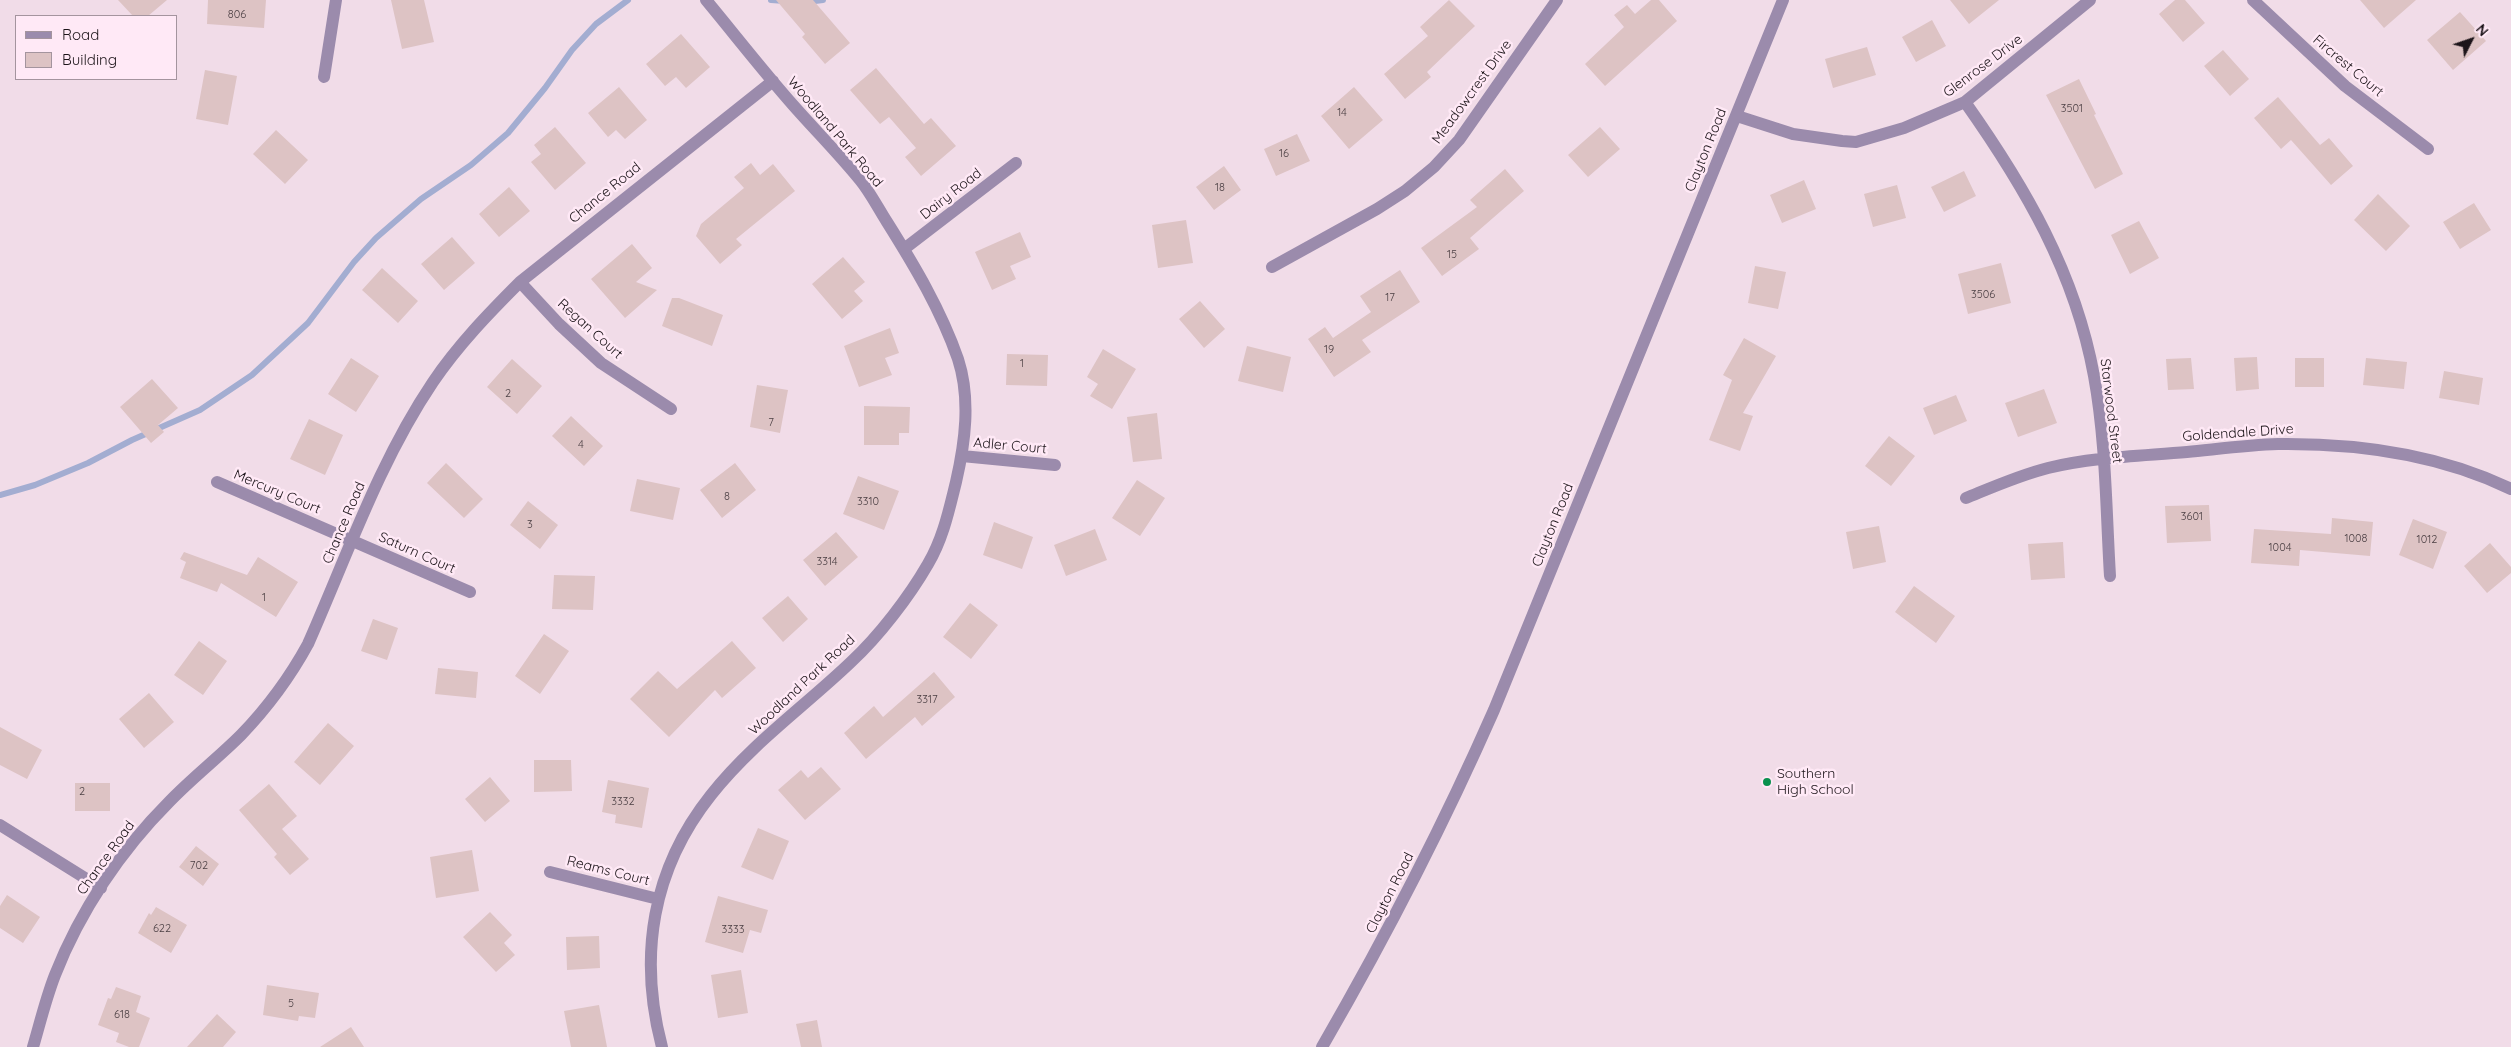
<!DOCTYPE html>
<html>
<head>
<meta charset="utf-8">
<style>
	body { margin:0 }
	#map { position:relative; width:2511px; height:1047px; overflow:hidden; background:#f1dce8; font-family:Quicksand,sans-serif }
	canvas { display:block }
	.legend { position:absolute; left:15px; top:15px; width:162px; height:65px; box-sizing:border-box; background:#ffe9f6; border:1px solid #a4949e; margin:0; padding:6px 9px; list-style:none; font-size:15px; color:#1c1419 }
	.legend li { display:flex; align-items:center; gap:10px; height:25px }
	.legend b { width:25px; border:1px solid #a4949e }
	.north { position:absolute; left:2446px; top:15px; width:50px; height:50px; -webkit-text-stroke:4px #ffe9f6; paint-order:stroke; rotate:49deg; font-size:14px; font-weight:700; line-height:20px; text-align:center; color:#1c1419 }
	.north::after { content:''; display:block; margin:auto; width:18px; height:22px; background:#1c1419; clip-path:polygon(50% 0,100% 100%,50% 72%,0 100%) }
</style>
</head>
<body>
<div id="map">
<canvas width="2511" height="1047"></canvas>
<ul class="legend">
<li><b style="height:6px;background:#9b8bac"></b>Road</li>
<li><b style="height:14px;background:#ddc3c4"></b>Building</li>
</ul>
<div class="north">N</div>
</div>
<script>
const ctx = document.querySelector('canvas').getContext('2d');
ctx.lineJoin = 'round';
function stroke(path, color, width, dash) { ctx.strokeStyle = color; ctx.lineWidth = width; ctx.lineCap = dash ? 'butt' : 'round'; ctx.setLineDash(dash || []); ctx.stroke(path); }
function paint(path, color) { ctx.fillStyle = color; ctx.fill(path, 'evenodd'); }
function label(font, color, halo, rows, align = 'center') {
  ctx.font = font + ' Quicksand,sans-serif'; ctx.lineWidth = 5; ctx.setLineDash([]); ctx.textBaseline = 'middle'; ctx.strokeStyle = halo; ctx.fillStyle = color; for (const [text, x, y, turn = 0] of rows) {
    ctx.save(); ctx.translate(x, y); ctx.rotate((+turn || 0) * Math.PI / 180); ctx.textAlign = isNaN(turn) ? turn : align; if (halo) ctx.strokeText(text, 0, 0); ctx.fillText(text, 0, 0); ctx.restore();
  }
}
const stream = new Path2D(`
	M771 0 785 1
	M807 2 823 0
	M0 495 35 485 88 463 132 440 200 410 252 375 308 323 354 262 376 238 421 199 471 165 508 133 545 88 572 50 596 24 628 0`);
const building = new Path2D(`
	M118 0H167L148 16H133Z
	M208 0H266L264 28 207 24Z
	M391 0H424L434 42 402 49Z
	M776 0H813L850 43 825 64 802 37 805 34Z
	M1449 0 1475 26 1427 72 1431 77 1405 99 1384 74 1428 36 1420 27Z
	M1651 0H1659L1677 21 1605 86 1585 64 1624 27 1614 15 1627 5 1635 14Z
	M1950 0H1999L1969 24Z
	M2175 0H2185L2205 23 2183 42 2159 14Z
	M2360 0H2416L2384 28Z
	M2460 12 2486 41 2453 70 2427 40Z
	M1932 20 1946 46 1916 62 1902 37Z
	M681 34 710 67 686 88 676 77 665 86 646 64Z
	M1867 47 1876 75 1833 88 1825 59Z
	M2223 50 2249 79 2230 96 2204 66Z
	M876 68 924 124 931 118 956 146 921 176 905 157 916 148 889 117 880 124 850 90Z
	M205 70 237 76 228 125 196 119Z
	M2079 79 2096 114 2094 115 2123 174 2095 189 2046 95Z
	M619 87 647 120 625 139 616 130 608 137 588 113Z
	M1354 87 1383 120 1349 149 1321 116Z
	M2278 97 2320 145 2329 138 2353 166 2331 185 2291 140 2281 149 2254 118Z
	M555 127 586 163 555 190 531 162 541 154 534 145Z
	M1600 127 1620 149 1588 177 1568 155Z
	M276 130 308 160 285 184 253 154Z
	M1297 134 1310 161 1276 176 1264 149Z
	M751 163 760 175 773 164 795 191 736 239 742 245 720 264 696 236 701 224 744 188 734 177Z
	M1224 166 1241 190 1214 210 1196 187Z
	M1505 169 1524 191 1470 238 1479 249 1442 276 1421 248 1477 207 1470 200Z
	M1964 171 1976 196 1944 212 1931 187Z
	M1804 180 1816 209 1782 223 1770 195Z
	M1897 185 1906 218 1873 227 1864 194Z
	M509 187 530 211 499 237 479 214Z
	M2378 194 2410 226 2386 251 2354 220Z
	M2474 203 2491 230 2460 249 2443 222Z
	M1186 220 1193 263 1158 268 1152 225Z
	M2139 221 2159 258 2130 274 2111 235Z
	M1020 232 1031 257 1010 266 1016 279 992 290 975 252Z
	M452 237 475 263 444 290 421 264Z
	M632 244 652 268 636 282 657 290 625 318 591 279Z
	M843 257 865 282 854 291 863 301 842 319 812 284Z
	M2001 263 2011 303 1968 314 1958 274Z
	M1755 266 1786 272 1778 309 1748 303Z
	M382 268 418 301 398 323 362 290Z
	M1400 270 1420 302 1362 340 1371 352 1334 377 1308 339 1325 327 1333 338 1371 312 1360 296Z
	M672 298H679L723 315 712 346 662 326Z
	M1200 301 1225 329 1204 348 1179 319Z
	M890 328 899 353 885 358 892 375 859 387 844 346Z
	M1744 338 1776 356 1743 413 1753 416 1740 451 1709 440 1732 380 1723 375Z
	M1247 346 1291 357 1283 392 1238 381Z
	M1103 349 1136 369 1112 409 1090 396 1098 384 1087 377Z
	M1007 354 1048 355 1047 386 1006 385Z
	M2257 357 2259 389 2236 391 2234 358Z
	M351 358 379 376 356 412 328 394Z
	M2191 358 2194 389 2168 390 2166 359Z
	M2295 358H2324V387H2295Z
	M2366 358 2407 362 2404 389 2363 385Z
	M512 359 542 386 517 414 487 387Z
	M2444 371 2483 378 2479 405 2439 398Z
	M152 379 178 408 158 425 164 432 151 443 120 407Z
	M757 385 788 390 780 433 750 427Z
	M2044 389 2057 423 2018 437 2005 403Z
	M1956 395 1967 421 1934 435 1923 408Z
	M864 406 910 407 909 433H899V445H864Z
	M1157 413 1162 459 1133 462 1127 417Z
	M571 416 603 446 584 466 552 436Z
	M309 419 343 435 325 475 290 459Z
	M1889 436 1915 456 1891 486 1865 466Z
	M446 463 483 499 464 518 427 483Z
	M735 463 756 490 722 518 700 490Z
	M858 476 899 491 884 530 843 514Z
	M637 479 680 488 673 520 630 511Z
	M1137 480 1165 498 1140 536 1112 518Z
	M528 501 558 525 540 549 510 525Z
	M2209 505 2211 541 2167 543 2165 506Z
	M2332 518 2373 522 2370 556 2300 550 2299 566 2251 563 2254 529 2331 534Z
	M2413 519 2447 532 2433 569 2399 555Z
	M994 522 1033 537 1022 569 983 555Z
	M1879 526 1886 562 1853 569 1846 532Z
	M1095 529 1107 560 1066 576 1054 545Z
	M836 532 858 557 825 586 803 560Z
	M2063 542 2065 578 2031 580 2028 544Z
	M2490 543 2511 567V573L2487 593 2464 566Z
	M184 552 247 575 258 557 298 582 276 617 221 583 217 592 180 578 186 562 180 559Z
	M554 575 595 576 593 610 552 609Z
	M1914 586 1955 616 1936 643 1895 612Z
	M788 596 808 619 783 642 762 618Z
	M970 603 998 625 971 659 943 637Z
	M373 619 398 628 387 660 361 651Z
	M544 634 569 651 540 694 515 676Z
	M199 641 227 661 203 695 174 675Z
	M732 641 756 668 722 698 715 690 669 737 630 699 658 671 677 689Z
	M438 668 478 672 476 698 435 694Z
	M934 672 955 697 922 726 915 717 866 759 844 733 874 706 883 717Z
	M149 693 174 722 144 748 119 719Z
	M328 723 354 746 320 785 294 762Z
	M0 727 42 750 27 779 0 765Z
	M534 760H571L572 791 534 792Z
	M821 767 841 789 805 820 778 790 801 770 808 778Z
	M490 777 510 801 485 822 465 799Z
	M608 780 649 788 642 828 615 823 616 815 602 812Z
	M75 783H110V811H75Z
	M269 784 297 816 282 829 309 859 290 875 274 857 277 854 239 810Z
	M758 828 789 841 773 880 741 867Z
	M196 846 219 864 203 886 179 867Z
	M472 850 479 891 436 898 430 857Z
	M7 895 40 917 23 943 0 928V906Z
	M718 896 768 910 761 933 750 930 743 953 705 942Z
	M156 907 187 925 171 953 138 933 149 913 151 915Z
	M490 912 512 935 504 943 515 955 496 972 463 937Z
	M599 936 600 968 567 970 566 937Z
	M741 970 748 1013 718 1018 711 975Z
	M267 985 319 993 315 1018 299 1016 298 1021 263 1015Z
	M116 987 141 996 136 1012 150 1018 139 1047H129L116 1042 119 1033 98 1025 108 998 111 999Z
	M599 1005 607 1047H571L564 1011Z
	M217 1014 236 1032 223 1047H187Z
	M817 1020 822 1047H801L796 1024Z
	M351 1027 364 1047H320Z`);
const minor = new Path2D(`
	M2253 0 2345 86 2428 149
	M324 77 336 0
	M1965 102C2025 187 2075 272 2094 376 2106 441 2106 510 2110 576
	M1737 116 1793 134 1842 141 1856 142 1904 128 1965 102 2090 0
	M904 249 1016 163
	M1272 267 1377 209 1405 191 1434 167 1459 140 1557 0
	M520 282 559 324 601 363 671 409
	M962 456 1055 465
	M217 482 470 592
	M1966 498C1993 487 2020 475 2048 468 2093 457 2141 456 2187 452 2218 449 2248 445 2278 444 2358 443 2439 454 2511 489
	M0 825 101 888
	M550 872 658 899
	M33 1047C40 1023 46 998 55 975 80 911 121 850 169 802 192 778 218 758 241 735 267 708 290 677 308 644 347 556 379 462 433 382 458 345 489 313 520 282L773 81
	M662 1047C638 956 652 869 711 795 751 744 805 706 851 662 879 636 909 597 928 564 943 539 949 510 956 482 965 443 971 399 958 359 941 310 914 265 887 222 878 208 870 192 860 180 839 154 815 130 793 105 763 71 735 35 706 0
	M1322 1047C1385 938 1443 826 1494 710L1783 0`);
const markers = [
	[1767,782,5,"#0a904d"]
];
const numberNames = [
	["806",237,15],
	["3501",2072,109],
	["14",1342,113],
	["16",1284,154],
	["18",1220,188],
	["15",1452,255],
	["3506",1983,295],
	["17",1390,298],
	["19",1329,350],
	["1",1022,364],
	["2",508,394],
	["7",771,423],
	["4",581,445],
	["8",727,497],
	["3310",868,502],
	["3601",2192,517],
	["3",530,525],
	["1008",2356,539],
	["1012",2427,540],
	["1004",2280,548],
	["3314",827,562],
	["1",264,598],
	["3317",927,700],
	["2",82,792],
	["3332",623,802],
	["702",199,866],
	["622",162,929],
	["3333",733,930],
	["5",291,1004],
	["618",122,1015]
];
const streetNames = [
	["Glenrose Drive",1983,66,-37],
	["Fircrest Court",2348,66,40],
	["Meadowcrest Drive",1472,92,-54],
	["Woodland Park Road",835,132,50],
	["Clayton Road",1706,150,-68],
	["Chance Road",605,193,-39],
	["Dairy Road",951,194,-38],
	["Regan Court",590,329,42],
	["Starwood Street",2111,411,83],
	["Goldendale Drive",2238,433,-4],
	["Adler Court",1010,446,5],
	["Mercury Court",277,492,23],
	["Chance Road",344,523,-67],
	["Clayton Road",1553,525,-68],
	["Saturn Court",417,553,24],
	["Woodland Park Road",802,685,-43],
	["Chance Road",106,858,-54],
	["Reams Court",608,871,14],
	["Clayton Road",1390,893,-63]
];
const poiNames = [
	["Southern",1777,774],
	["High School",1777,790]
];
stroke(stream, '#a3add1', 6);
paint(building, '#ddc3c4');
stroke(minor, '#9b8bac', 12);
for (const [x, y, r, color] of markers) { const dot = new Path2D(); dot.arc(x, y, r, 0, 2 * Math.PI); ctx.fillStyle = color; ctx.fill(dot); stroke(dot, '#ffe9f6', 2); }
label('11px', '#4c4044', null, numberNames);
label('14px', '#1c1419', '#ffe9f6', streetNames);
label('14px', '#1c1419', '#ffe9f6', poiNames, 'left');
</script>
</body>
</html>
